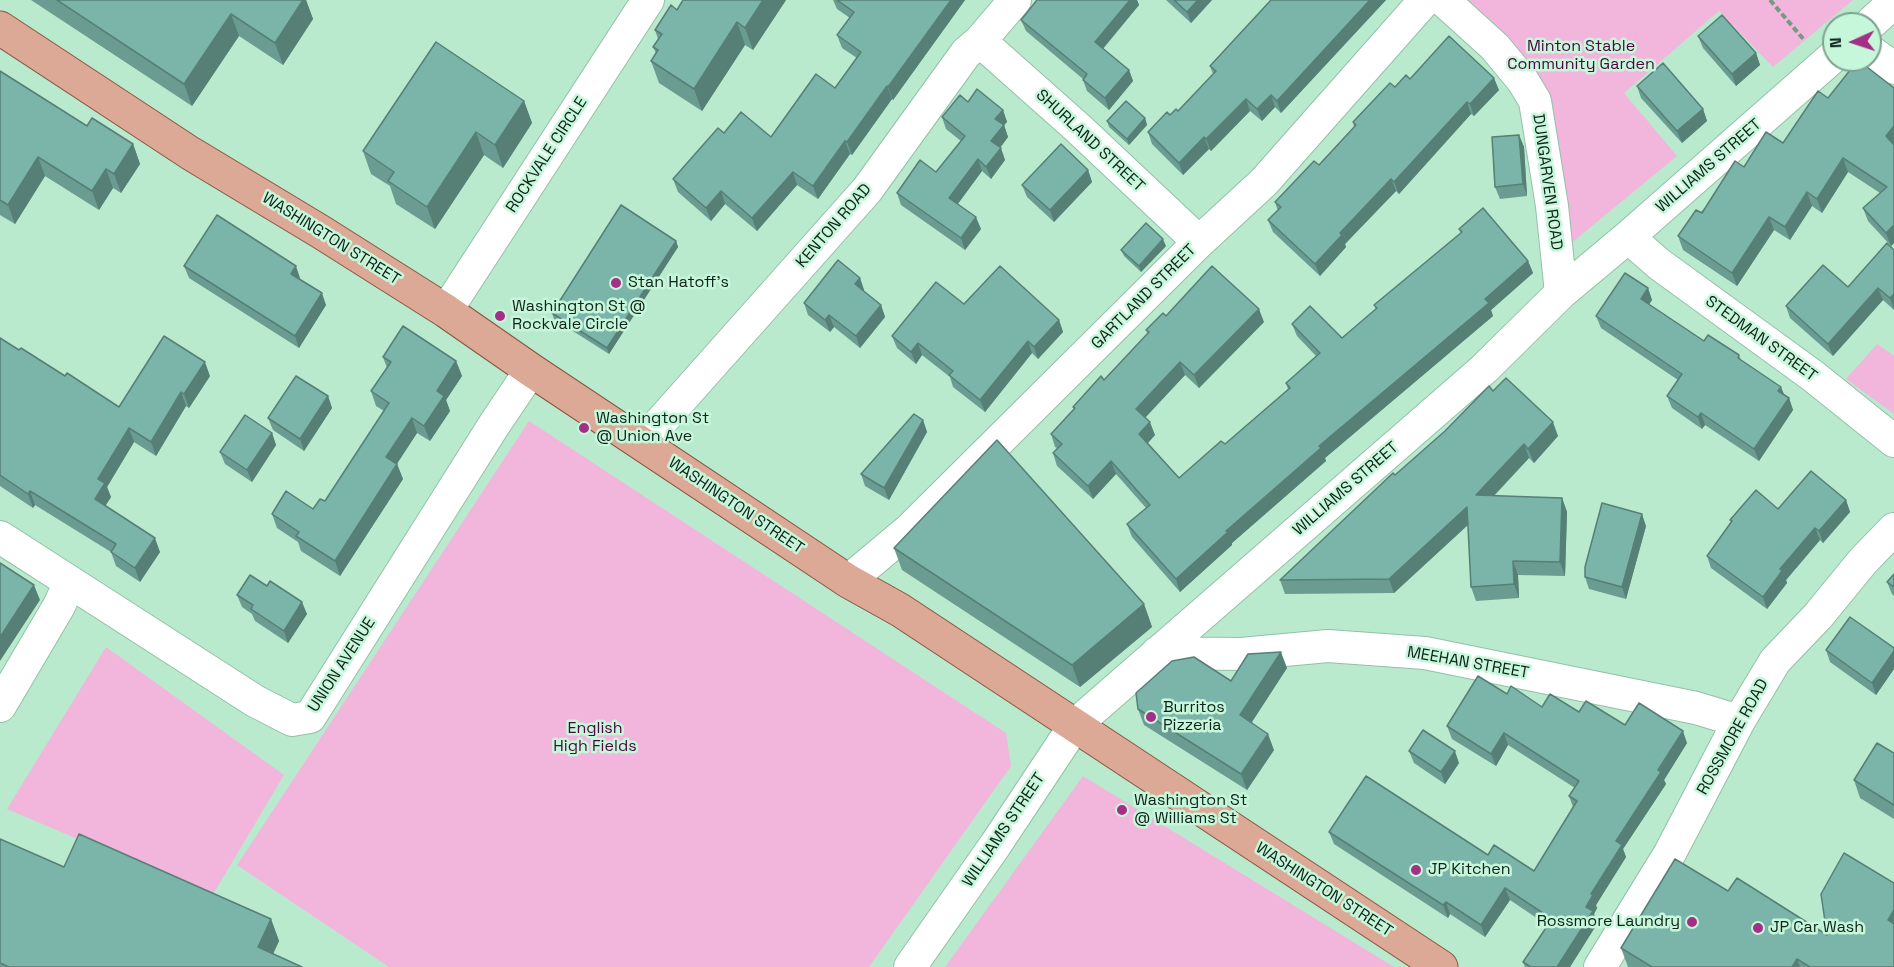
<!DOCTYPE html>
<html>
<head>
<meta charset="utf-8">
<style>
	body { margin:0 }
	#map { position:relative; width:1894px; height:967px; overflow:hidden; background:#b9eace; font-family:"Space Grotesk",sans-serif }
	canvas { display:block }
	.north { position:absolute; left:1822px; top:12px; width:60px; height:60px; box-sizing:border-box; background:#c6f7db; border:2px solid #7da28d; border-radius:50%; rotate:267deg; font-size:16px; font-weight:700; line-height:24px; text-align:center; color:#0f2219 }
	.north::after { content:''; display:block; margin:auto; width:21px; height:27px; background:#a52e86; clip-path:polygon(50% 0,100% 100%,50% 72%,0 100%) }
</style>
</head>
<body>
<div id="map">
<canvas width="1894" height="967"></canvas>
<div class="north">N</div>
</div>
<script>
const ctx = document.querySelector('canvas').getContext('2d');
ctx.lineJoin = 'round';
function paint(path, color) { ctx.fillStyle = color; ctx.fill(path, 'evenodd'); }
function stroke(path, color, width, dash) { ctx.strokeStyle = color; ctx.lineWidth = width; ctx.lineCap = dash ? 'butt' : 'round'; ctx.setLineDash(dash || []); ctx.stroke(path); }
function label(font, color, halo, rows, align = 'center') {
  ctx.font = font + ' "Space Grotesk",sans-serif'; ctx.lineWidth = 5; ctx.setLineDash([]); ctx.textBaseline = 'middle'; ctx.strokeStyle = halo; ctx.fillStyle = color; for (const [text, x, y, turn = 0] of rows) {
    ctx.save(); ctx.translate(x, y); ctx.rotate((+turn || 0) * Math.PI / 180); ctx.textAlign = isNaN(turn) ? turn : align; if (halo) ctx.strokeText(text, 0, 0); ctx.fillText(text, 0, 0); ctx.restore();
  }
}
const green = new Path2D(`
	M1463 0H1853L1773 67 1719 11 1624 93 1677 156 1569 245 1544 102Z
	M1877 344 1894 356V414L1846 379Z
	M529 421 1006 733 1011 766 869 967H389L237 865Z
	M106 647 284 775 212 896 7 809Z
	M1083 776 1394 967H945Z`);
const path = new Path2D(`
	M1770 0 1805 41`);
const street = new Path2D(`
	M1443 0 1495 47 1523 81 1535 101 1552 206 1561 293
	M1870 24 1894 2
	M980 41 1079 129 1199 242
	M1870 51 1894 68
	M1628 237 1659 264 1813 376 1894 441
	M446 311 648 0
	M642 443 867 190 966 53 980 41 1015 0
	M0 537 255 701 292 720 310 717 494 425 531 370
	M848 581 909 530 1199 242 1264 182 1425 0
	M1157 653 1241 654 1328 646 1425 653 1696 708 1739 721
	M0 706 59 606 70 582
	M910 967 996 844 1075 725 1484 369 1561 293 1628 237 1834 56
	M1600 967 1670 853 1739 721 1775 661 1818 616 1863 561 1894 529`);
const primary = new Path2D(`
	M0 28 190 153 321 232 446 311 531 370 848 581 900 610 1441 967`);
const wall = new Path2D(`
	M31 0H306L313 19 283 65 239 36 192 106Z
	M683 0H786L753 50 745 45 702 111 659 83 651 61 656 53 653 47 658 39 655 30 677 10Z
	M833 0H965L893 100 892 99 852 155 850 154 818 199 797 185 757 231 725 204 711 221 678 192 673 179 724 133 771 137 835 88 857 58 842 48 837 35 850 18 837 9Z
	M1037 0H1137L1139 5 1103 49 1129 70 1133 81 1109 110 1087 91 1083 80V79L1026 31 1021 20Z
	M1166 0H1212L1191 23Z
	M1271 0H1386L1281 113 1275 107 1262 121 1250 111 1211 151 1209 149 1183 175 1152 144 1148 132 1170 115 1178 111 1213 74 1210 66Z
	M1698 36 1756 53 1760 65 1736 86 1703 48Z
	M0 71 87 126 133 144 140 164 121 193 113 188 99 210 45 176 15 224 0 215Z
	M1410 79 1499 90 1474 116 1471 114 1399 194 1396 191 1345 244 1346 247 1320 276 1273 232 1268 220 1278 211 1275 202 1319 165 1354 127 1353 122 1395 87Z
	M1637 86 1703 109 1707 121 1682 143 1641 98Z
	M1894 88V243L1891 246 1868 221 1863 208 1880 193 1848 172 1822 213 1812 206 1790 240 1774 230 1737 286 1683 250 1678 236 1744 167 1783 143 1828 98Z
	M524 101 532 123 503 168 484 155 435 229 396 204 390 186 371 174 363 151Z
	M968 102 1003 110 1007 122 1004 125 1008 137 1000 148 1005 160 991 179 982 171 958 204 981 229 965 250 901 205 897 193 936 172 961 141 946 129 942 117Z
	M1145 118 1147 125 1129 145 1109 127 1107 121Z
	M1519 135 1524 147 1527 196 1500 199 1495 187Z
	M1088 170 1092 182 1054 222 1027 197 1022 185Z
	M1459 229 1528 261 1533 273 1491 310 1493 316 1325 458 1326 461 1232 543V545L1180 592 1132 537 1127 524 1146 508 1116 474 1093 499 1057 466 1053 453 1057 448 1055 447 1051 434 1074 409 1073 407 1104 380 1148 334 1146 330 1166 316 1264 322 1199 388 1185 375 1145 418 1155 435 1148 443 1179 478 1225 444 1288 389 1286 383 1316 356 1297 336 1292 324 1342 338 1376 309 1374 305 1461 233Z
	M676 241 678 247 609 354 554 319 552 313Z
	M1166 246 1141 272 1124 256 1121 250Z
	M1894 250V310L1883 300 1833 356 1790 318 1786 306 1848 287Z
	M184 266 300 278V279L326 305 299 348 189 278Z
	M860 278 864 290V291L881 305 885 317 860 348 834 327 830 332 808 315 804 303Z
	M1648 288 1652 300 1649 304 1704 341 1739 355 1741 360 1789 398 1793 410 1759 461 1705 425 1702 429 1672 408 1667 396 1678 380 1601 328 1596 316Z
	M964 304 1059 320 1063 332 1038 359 1032 353 985 412 953 387 950 377 922 355 916 364 897 348 892 336Z
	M0 338 19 350 119 407 210 376 189 408 186 406 156 456 134 442 107 487 111 497 105 506 160 552 140 582 116 566 111 552 35 505 33 508 0 486Z
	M383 357 456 361 462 376 446 400 450 411 430 441 417 433 397 464 403 479 340 576 301 551 298 542 277 528 272 514 313 509 325 501 384 411 376 406 371 391 387 368Z
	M1493 391 1558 436 1534 463 1529 458 1494 496 1562 498 1567 512 1565 576 1518 575 1519 598 1476 601 1471 587 1468 525 1394 593 1285 594 1280 580Z
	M328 396 332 408 304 451 273 430 268 418Z
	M923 420 927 432 889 500 865 486 861 474Z
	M272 433 276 445 252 482 225 464 220 452Z
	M1846 500 1850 512 1823 543 1820 540 1786 580 1787 583 1767 609 1711 568 1707 556 1732 523 1730 520Z
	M1646 526 1626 599 1589 589 1585 577Z
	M894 548 1144 604 1152 627 1080 687 902 570Z
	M1894 574V596L1892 594 1887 582Z
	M237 595 307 614 288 643 255 621 252 614 242 607Z
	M1894 648V669L1876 695 1830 662 1826 650Z
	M1287 668 1252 722 1274 750 1247 790 1144 725 1138 709 1231 681Z
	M1507 694 1542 707 1579 712 1687 743 1664 780 1666 784 1623 849 1626 857 1596 905 1597 908 1594 914 1597 924 1570 967H1525L1523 962 1547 925 1510 900 1485 937 1450 914 1448 918 1334 844 1329 832 1488 855 1534 871 1573 807 1569 796 1575 788 1508 745 1496 766 1452 739 1447 726Z
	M1409 751 1459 763 1445 784 1414 763Z
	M1894 753V819L1860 798 1854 780Z
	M0 839 64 867 271 919 279 941 273 954 302 967H0Z
	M1728 891 1827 935 1894 967H1628L1621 948Z`);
const shadedWall = new Path2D(`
	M303 0H306L313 19 283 65 275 43Z
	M763 0H786L753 50 745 28Z
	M951 0H965L893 100 888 87Z
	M1130 0H1137L1139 5 1099 53 1095 42Z
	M1198 0H1212L1191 23 1187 12Z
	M1370 0H1386L1281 113 1277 101Z
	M231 14 239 36 192 106 184 84Z
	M737 22 745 45 702 111 694 89Z
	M1756 53 1760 65 1736 86 1732 74Z
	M1129 70 1133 81 1109 110 1105 98Z
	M1494 78 1499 90 1474 116 1470 104Z
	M887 86 892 99 852 155 847 142Z
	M1271 95 1275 107 1262 121 1257 109Z
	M1246 99 1250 111 1211 151 1206 139Z
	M524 101 532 123 503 168 495 145Z
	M1467 102 1471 114 1399 194 1394 182Z
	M1703 109 1707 121 1682 143 1677 131Z
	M1003 110 1007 122 1004 125 1008 137 996 153 991 141 995 119Z
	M1145 118 1147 125 1129 145 1127 139Z
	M1894 126V146L1886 136Z
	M476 132 484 155 435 229 427 207Z
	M1519 135 1524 147 1527 196 1523 184Z
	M1204 137 1209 149 1183 175 1179 163Z
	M845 141 850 154 818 199 813 186Z
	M133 144 140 164 121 193 114 174Z
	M1001 148 1005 160 991 179 986 167Z
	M38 157 45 176 15 224 8 205Z
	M1843 158 1848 172 1822 213 1817 199Z
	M978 159 982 171 953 210 949 198Z
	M106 169 113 188 99 210 92 191Z
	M1088 170 1092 182 1054 222 1050 210Z
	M793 172 797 185 757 231 752 218Z
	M1391 179 1396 191 1345 244 1346 247 1320 276 1315 264 1340 233Z
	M721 191 725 204 711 221 706 208Z
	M1807 192 1812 206 1790 240 1785 227Z
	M976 217 981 229 965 250 961 238Z
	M1769 217 1774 230 1737 286 1732 273Z
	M1894 225V243L1891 246 1886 233Z
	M1163 239 1166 246 1141 272 1139 266Z
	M676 241 678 247 609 354 607 348Z
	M1528 261 1533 273 1491 310 1493 316 1325 458 1326 461 1232 543V545L1180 592 1176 579 1226 531 1319 446Z
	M296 266 300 278 295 286 291 274Z
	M860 278 864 290 859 296 855 284Z
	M1648 288 1652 300 1645 311 1641 299Z
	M1878 288 1883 300 1833 356 1828 344Z
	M322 293 326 305 299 348 295 336Z
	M1894 294V310L1890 298Z
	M881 305 885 317 860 348 856 336Z
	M1259 309 1264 322 1199 388 1194 375Z
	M829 315 834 327 830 332 825 320Z
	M1059 320 1063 332 1038 359 1034 347Z
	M1028 341 1032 353 985 412 980 400Z
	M918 343 922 355 916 364 911 352Z
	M456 361 462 376 446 400 450 411 430 441 424 426 437 391Z
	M205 362 210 376 189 408 184 394Z
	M1180 362 1185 375 1141 422 1136 409Z
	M1781 387 1786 399 1778 391Z
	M181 392 186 406 156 456 151 442Z
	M328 396 332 408 304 451 300 439Z
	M1789 398 1793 410 1759 461 1754 449Z
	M1701 413 1705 425 1702 429 1698 417Z
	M412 418 417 433 392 471 386 457Z
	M923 420 927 432 889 500 884 488Z
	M1150 422 1155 435 1144 447 1139 434Z
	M1553 422 1558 436 1534 463 1528 449Z
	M129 428 134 442 107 487 111 497 101 513 95 499 98 479Z
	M272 433 276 445 252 482 247 470Z
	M1524 444 1529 458 1481 509 1476 495Z
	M1111 461 1116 474 1093 499 1088 486Z
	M397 464 403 479 340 576 335 561Z
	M30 491 35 505 33 508 28 494Z
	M1562 498 1567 512 1565 576 1560 562Z
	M1846 500 1850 512 1823 543 1819 531Z
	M1467 507 1472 521 1394 593 1389 579Z
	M1642 514 1646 526 1626 599 1622 587Z
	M1815 528 1820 540 1786 580 1787 583 1767 609 1763 597 1780 569Z
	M155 538 160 552 140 582 135 568Z
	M1513 561 1518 575 1519 598 1514 584Z
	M34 585 40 600 0 661V637Z
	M302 602 307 614 288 643 284 631Z
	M1144 604 1152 627 1080 687 1072 665Z
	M1894 651V669L1876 695 1872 683Z
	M1281 652 1287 668 1246 731 1240 715Z
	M1683 731 1687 743 1664 780 1666 784 1623 849 1626 857 1596 905 1597 908 1594 914 1597 924 1570 967H1557L1616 841Z
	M1504 733 1508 745 1496 766 1491 754Z
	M1268 734 1274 750 1247 790 1241 774Z
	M1455 751 1459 763 1445 784 1441 772Z
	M1505 888 1510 900 1485 937 1481 925Z
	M1446 902 1450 914 1448 918 1443 905Z
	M1894 910V937L1888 920Z
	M271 919 279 941 267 967 258 947Z
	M1797 959 1800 967H1792Z`);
const building = new Path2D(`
	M57 0H303L275 43 231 14 184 84Z
	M683 0H763L745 28 737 22 694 89 651 61 658 50 653 47 662 34 655 30 671 5 677 10Z
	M837 0H951L888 87 887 86 847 142 845 141 813 186 793 172 752 218 721 191 706 208 673 179 718 128 724 133 741 112 771 137 816 74 835 88 861 52 837 35 854 12Z
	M1037 0H1130L1095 42 1129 70 1105 98 1083 80 1087 74 1021 20Z
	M1174 0H1198L1187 12Z
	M1271 0H1370L1277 101 1271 95 1257 109 1246 99 1206 139 1204 137 1179 163 1148 132 1167 112 1170 115 1176 109 1178 111 1216 71 1210 66Z
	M1722 15 1756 53 1732 74 1698 36Z
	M1449 36 1494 78 1470 104 1467 102 1394 182 1391 179 1340 233 1342 235 1315 264 1268 220 1281 207 1275 202 1314 161 1319 165 1356 125 1353 122 1390 83 1395 87 1406 75 1410 79Z
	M436 42 524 101 495 145 476 132 427 207 388 181 394 172 363 151Z
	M1858 60 1894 88V126L1886 136 1894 145V225L1886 233 1863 208 1887 187 1843 158 1817 199 1807 192 1785 227 1769 217 1732 273 1678 236 1696 210 1702 213 1735 161 1744 167 1766 132 1783 143 1818 91 1828 98Z
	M1663 63 1703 109 1677 131 1637 86Z
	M0 71 87 126 92 118 133 144 114 174 106 169 92 191 38 157 8 205 0 200Z
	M977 89 1003 110 995 119 1004 125 991 141 1001 148 986 167 978 159 949 198 976 217 961 238 897 193 920 160 936 172 965 136 942 117 960 95 968 102Z
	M1126 101 1145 118 1127 139 1107 121Z
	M1519 135 1523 184 1495 187 1492 137Z
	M1061 144 1088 170 1050 210 1022 185Z
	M621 205 676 241 607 348 552 313Z
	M1483 208 1528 261 1485 299 1489 303 1319 446 1321 448 1226 531 1228 532 1176 579 1127 524 1150 505 1111 461 1088 486 1053 453 1062 444 1051 434 1075 408 1073 407 1101 376 1104 380 1149 332 1146 330 1163 313 1166 316 1212 266 1259 309 1194 375 1180 362 1136 409 1150 422 1139 434 1179 478 1221 441 1225 444 1290 388 1286 383 1320 353 1292 324 1310 306 1342 338 1377 308 1374 305 1462 232 1459 229Z
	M217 215 296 266 291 274 322 293 295 336 184 266Z
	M1146 223 1163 239 1139 266 1121 250Z
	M1887 243 1894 250V294L1890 298 1878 288 1828 344 1786 306 1823 265 1848 287Z
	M838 260 860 278 855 284 881 305 856 336 829 315 825 320 804 303Z
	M1000 266 1059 320 1034 347 1028 341 980 400 949 375 953 371 918 343 911 352 892 336 936 282 964 304Z
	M1625 273 1648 288 1641 299 1704 341 1708 335 1739 355 1738 358 1781 387 1778 391 1789 398 1754 449 1701 413 1698 417 1667 396 1682 374 1596 316Z
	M403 326 456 361 437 391 444 396 424 426 412 418 386 457 397 464 335 561 296 536 299 532 272 514 286 491 313 509 320 499 325 501 389 403 371 391 391 362 383 357Z
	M164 336 205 362 184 394 181 392 151 442 129 428 98 479 105 483 95 499 155 538 135 568 111 552 116 544 30 491 28 494 0 475V338L19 350 21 348 65 376 67 373 119 407Z
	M296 376 328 396 300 439 268 418Z
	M1506 378 1553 422 1528 449 1524 444 1476 495 1562 498 1560 562 1513 561 1514 584 1471 587 1467 507 1389 579 1280 580 1393 473 1395 475 1445 431 1489 386 1493 391Z
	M914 414 923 420 884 488 861 474Z
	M245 415 272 433 247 470 220 452Z
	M997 440 1144 604 1072 665 894 548Z
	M1811 471 1846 500 1819 531 1815 528 1780 569 1782 571 1763 597 1707 556 1732 521 1730 520 1756 490 1778 509Z
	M1602 503 1642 514 1622 587 1585 577V567Z
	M0 563 34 585 0 637Z
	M1894 574V587L1887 582Z
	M250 575 267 586 270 581 302 602 284 631 251 609 253 605 237 595Z
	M1850 617 1894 648V651L1872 683 1826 650Z
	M1281 652 1240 715 1268 734 1241 774 1138 709 1136 693 1172 661 1194 657 1231 681 1248 654Z
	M1478 676 1507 694 1511 686 1542 707 1550 694 1579 712 1586 701 1625 725 1639 703 1683 731 1658 770 1661 772 1616 841 1622 845 1591 894 1593 895 1586 907 1593 911 1557 967H1531L1523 962 1552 919 1505 888 1481 925 1446 902 1443 905 1329 832 1366 776 1488 855 1494 845 1534 871 1577 801 1569 796 1579 781 1504 733 1491 754 1447 726Z
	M1423 730 1455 751 1441 772 1409 751Z
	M1877 743 1894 753V805L1854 780Z
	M79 834 271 919 258 947 302 967H9L0 963V839L64 867Z
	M1844 853 1894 883V910L1888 920 1894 924V967H1810L1797 959 1792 967H1652L1621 948 1675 859 1728 891 1737 878 1827 935 1821 894Z`);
const markers = [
	[616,283,6,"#a52e86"],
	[500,316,6,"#a52e86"],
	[584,428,6,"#a52e86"],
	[1151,717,6,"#a52e86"],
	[1122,810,6,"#a52e86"],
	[1416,870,6,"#a52e86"],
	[1692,922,6,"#a52e86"],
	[1758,928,6,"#a52e86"]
];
const parkNames = [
	["Minton Stable",1581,47],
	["Community Garden",1581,65],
	["English",595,729],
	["High Fields",595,747]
];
const streetNames = [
	["SHURLAND STREET",1090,141,43],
	["ROCKVALE CIRCLE",547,155,-57],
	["WILLIAMS STREET",1709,166,-41],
	["DUNGARVEN ROAD",1547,182,82],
	["KENTON ROAD",834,226,-49],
	["WASHINGTON STREET",331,239,32],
	["GARTLAND STREET",1144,297,-45],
	["STEDMAN STREET",1761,339,36],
	["WILLIAMS STREET",1346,489,-41],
	["WASHINGTON STREET",736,506,34],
	["MEEHAN STREET",1468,663,10],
	["UNION AVENUE",342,665,-57],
	["ROSSMORE ROAD",1733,737,-61],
	["WILLIAMS STREET",1004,830,-56],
	["WASHINGTON STREET",1324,890,33]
];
const poiNames = [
	["Stan Hatoff's",628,283],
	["Washington St @",512,307],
	["Rockvale Circle",512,325],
	["Washington St",596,419],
	["@ Union Ave",596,437],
	["Burritos",1163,708],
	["Pizzeria",1163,726],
	["Washington St",1134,801],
	["@ Williams St",1134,819],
	["JP Kitchen",1428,870],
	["Rossmore Laundry",1680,922,"right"],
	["JP Car Wash",1770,928]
];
paint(green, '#f2b5dc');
stroke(street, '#92c1a7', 34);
stroke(primary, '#87553d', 35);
stroke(path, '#759985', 4, [6, 3]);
stroke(street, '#fff', 32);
stroke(primary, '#dda997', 33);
paint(wall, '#6a9c91');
paint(shadedWall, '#567f76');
paint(building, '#7bb5a9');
stroke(building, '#567f76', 1.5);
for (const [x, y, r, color] of markers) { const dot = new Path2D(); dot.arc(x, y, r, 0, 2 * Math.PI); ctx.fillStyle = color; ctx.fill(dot); stroke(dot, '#c6f7db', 2); }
label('16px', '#4f043e', '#c6f7db', parkNames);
label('16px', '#0f2219', '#c6f7db', streetNames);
label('16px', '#0f2219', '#c6f7db', poiNames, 'left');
</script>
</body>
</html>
